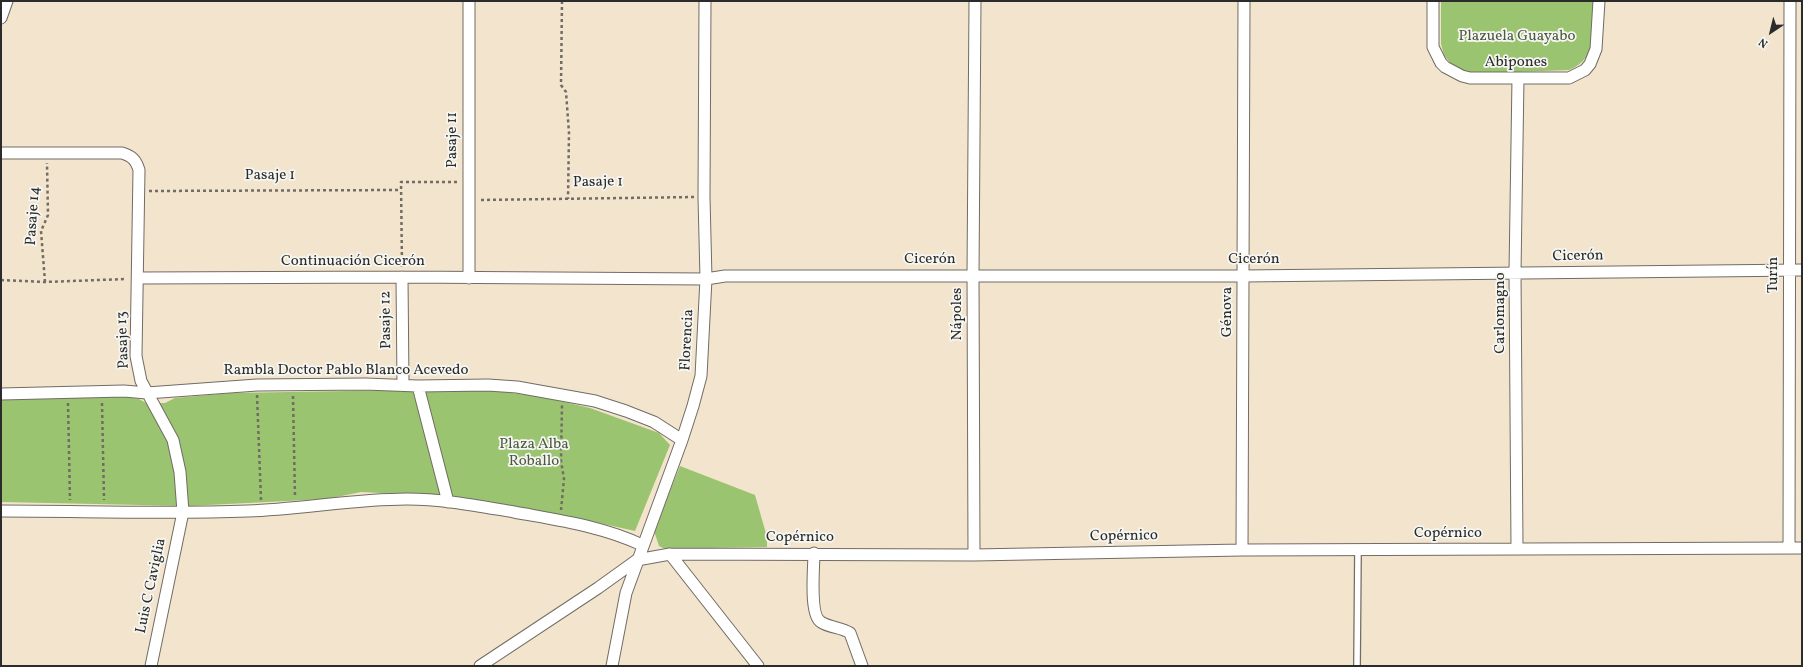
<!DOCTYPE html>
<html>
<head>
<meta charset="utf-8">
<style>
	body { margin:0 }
	#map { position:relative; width:1803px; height:667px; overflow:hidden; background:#f3e4cd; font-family:Vollkorn,serif }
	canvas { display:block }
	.frame { position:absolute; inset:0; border:2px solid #2b2b2b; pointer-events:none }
	.north { position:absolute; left:1751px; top:12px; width:40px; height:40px; -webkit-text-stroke:3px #f6f6f2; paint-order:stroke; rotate:215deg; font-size:11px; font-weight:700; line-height:16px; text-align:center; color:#2b2b2b }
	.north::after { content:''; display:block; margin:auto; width:14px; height:18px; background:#2b2b2b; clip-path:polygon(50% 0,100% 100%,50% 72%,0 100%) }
</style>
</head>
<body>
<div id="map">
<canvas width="1803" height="667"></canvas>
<div class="frame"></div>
<div class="north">N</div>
</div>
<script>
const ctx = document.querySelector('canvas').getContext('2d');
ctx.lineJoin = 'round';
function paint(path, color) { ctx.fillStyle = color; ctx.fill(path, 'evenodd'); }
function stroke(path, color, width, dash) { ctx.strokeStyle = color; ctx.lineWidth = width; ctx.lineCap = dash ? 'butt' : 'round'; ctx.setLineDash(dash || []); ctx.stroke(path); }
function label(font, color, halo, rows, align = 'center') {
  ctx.font = font + ' Vollkorn,serif'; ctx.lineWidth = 3.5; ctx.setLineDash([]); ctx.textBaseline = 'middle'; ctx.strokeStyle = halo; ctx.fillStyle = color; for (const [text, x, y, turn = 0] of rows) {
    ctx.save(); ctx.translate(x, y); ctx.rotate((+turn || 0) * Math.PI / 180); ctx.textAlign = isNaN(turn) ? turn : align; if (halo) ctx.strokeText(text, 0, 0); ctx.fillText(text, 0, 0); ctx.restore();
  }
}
const green = new Path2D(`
	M1441 1H1593C1593 29 1600 57 1569 70L1489 73 1468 72 1459 69 1450 63 1444 55 1441 44Z
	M406 390 496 391 543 397 590 408 659 433 670 445 635 531 577 518 459 497 361 492 327 499 188 506 1 502V400L115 395 139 399 146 403H165L175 398 231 393Z
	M680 466 755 495 767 537V547L709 548 669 551 659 546 654 531Z`);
const path = new Path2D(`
	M562 1 561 85 566 92 569 133 568 199
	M149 191 401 190
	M481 200 694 197
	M402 267 401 182H458
	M1 280 45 282 126 279
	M45 282 41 231 48 215 47 163
	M257 395 261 500
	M293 396 295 497
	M68 403 70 500
	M102 403 104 500
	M561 510 564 479 561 461 562 405`);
const service = new Path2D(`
	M1357 666 1358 549`);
const minor = new Path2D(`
	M469 1V278
	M1433 1V47L1441 63 1445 67 1462 76 1470 78H1569L1585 70 1590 64 1596 49 1599 1
	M1 18 7 1
	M1 153H122C132 156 136 160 139 170L136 356 141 381 173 440 180 472 183 512 151 666
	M402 277 403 385
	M138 278 402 277 706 279 725 276H1243L1802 270
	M418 386 448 502
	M1 394 124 391 147 393 257 385 365 384 418 386 488 385 517 387 595 401 626 411 654 422 682 440
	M1 511C83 511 166 514 248 511 301 509 354 499 407 499 443 499 478 506 514 512 557 520 602 526 642 545
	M1517 548 1515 272 1518 78
	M1789 548 1790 1
	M1242 550 1244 1
	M814 553C814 567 809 615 821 622 830 628 841 627 850 633L862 666
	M670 554 758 666
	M974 555 973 275 975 1
	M480 666 598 588 637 560 670 554 974 555 1242 550 1802 548
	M612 666 626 593 682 440 693 406 701 376 706 279 704 197 705 1`);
const parkNames = [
	["Plazuela Guayabo",1517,37],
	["Plaza Alba",534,445],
	["Roballo",534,462]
];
const streetNames = [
	["Abipones",1516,63],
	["Pasaje 11",453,140,-90],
	["Pasaje 1",270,176],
	["Pasaje 1",598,183,-1],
	["Pasaje 14",34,216,-86],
	["Cicerón",1578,257,-1],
	["Cicerón",930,260],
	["Cicerón",1254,260],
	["Continuación Cicerón",353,262],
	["Turín",1774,275,-90],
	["Génova",1228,312,-90],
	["Carlomagno",1501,313,-90],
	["Nápoles",958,314,-90],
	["Pasaje 12",387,320,-91],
	["Pasaje 13",124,340,-92],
	["Florencia",688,340,-87],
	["Rambla Doctor Pablo Blanco Acevedo",346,371],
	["Copérnico",1448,534],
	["Copérnico",1124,537,-1],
	["Copérnico",800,538],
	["Luis C Caviglia",152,586,-78]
];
paint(green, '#9bc470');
stroke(service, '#716c64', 8);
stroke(minor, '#716c64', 13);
stroke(path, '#716c64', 2.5, [3, 3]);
stroke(service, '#fff', 5.5);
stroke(minor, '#fff', 11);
label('15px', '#4d5940', '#f6f6f2', parkNames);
label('15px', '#2b2b2b', '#f6f6f2', streetNames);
</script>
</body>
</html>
